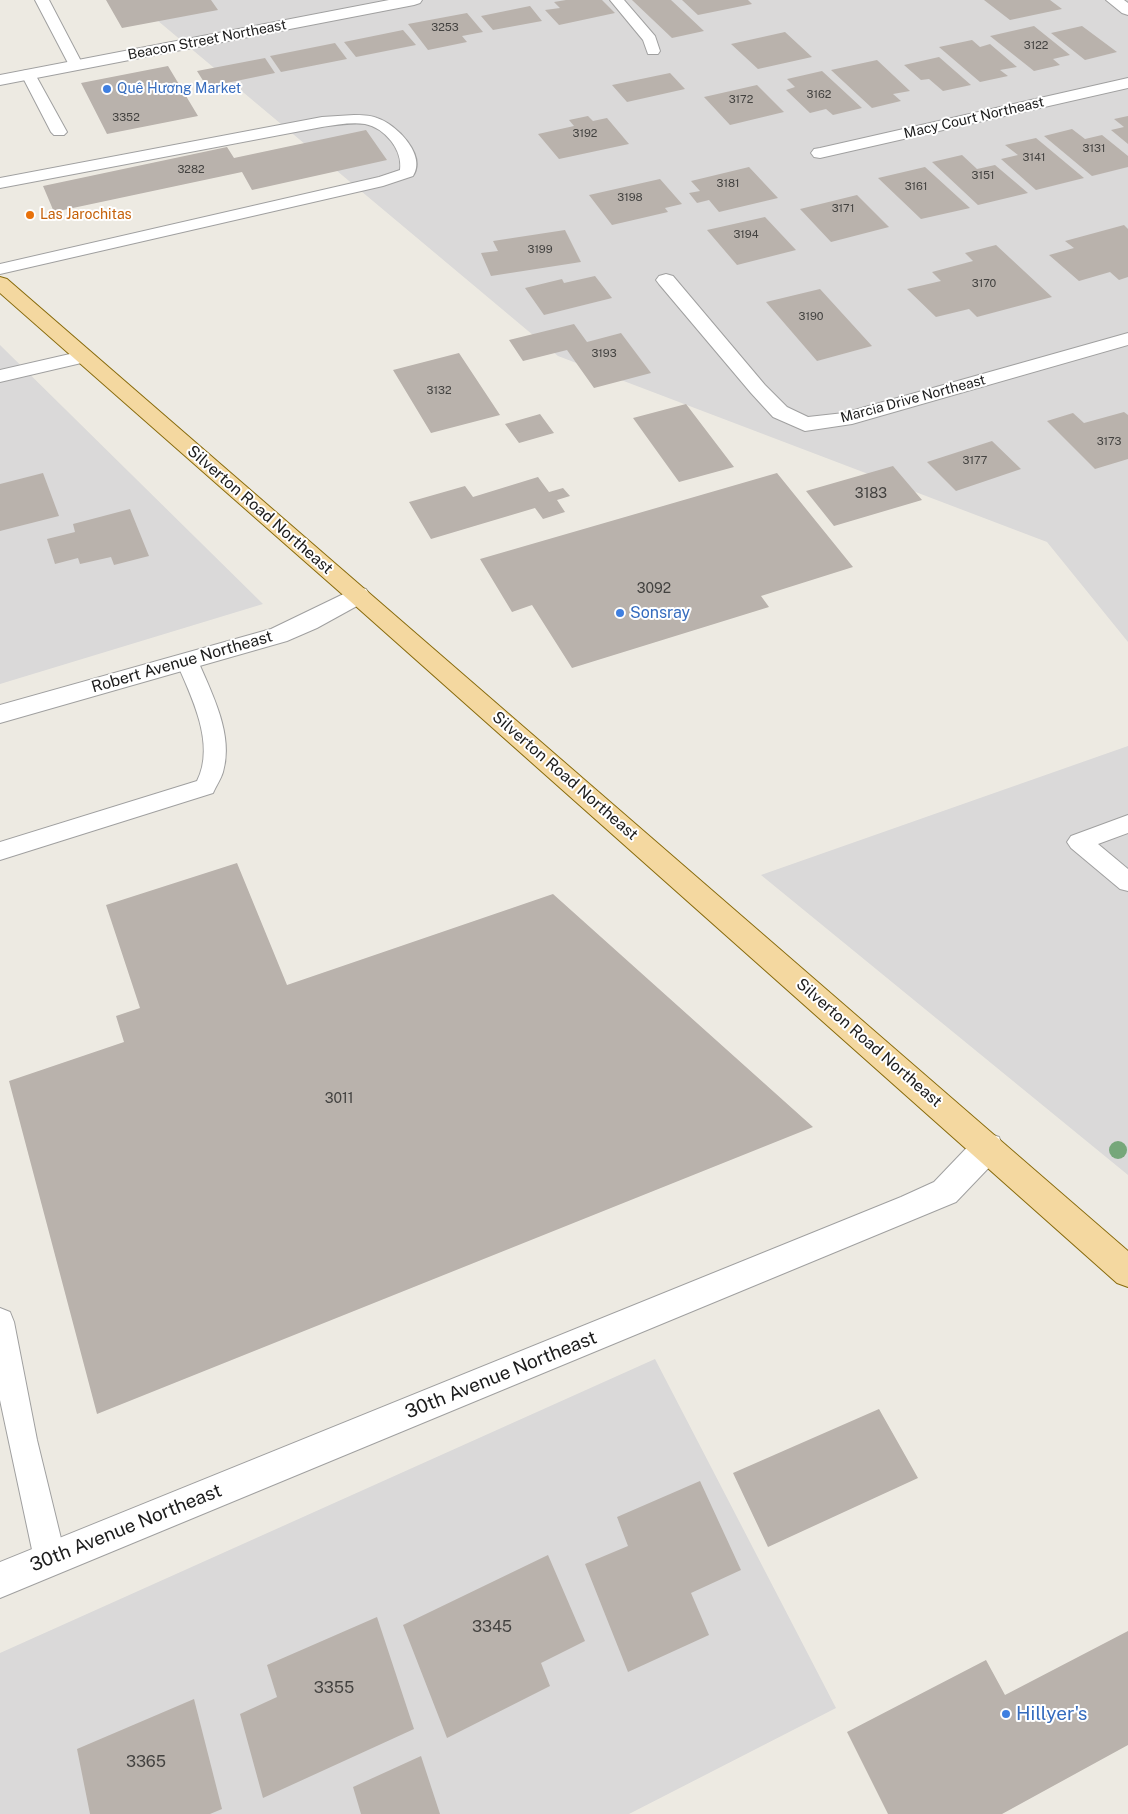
<!DOCTYPE html>
<html>
<head>
<meta charset="utf-8">
<style>
	body { margin:0 }
	canvas { display:block; background:#edeae2 }
</style>
</head>
<body>
<canvas width="1128" height="1814"></canvas>
<script>
const ctx = document.querySelector('canvas').getContext('2d');
ctx.lineJoin = 'round';
function paint(path, color) { ctx.fillStyle = color; ctx.fill(path, 'evenodd'); }
function stroke(path, color, width, dash) { ctx.strokeStyle = color; ctx.lineWidth = width; ctx.lineCap = dash ? 'butt' : 'round'; ctx.setLineDash(dash || []); ctx.stroke(path); }
function label(font, color, halo, rows, align = 'center') {
  ctx.font = font + ' "Public Sans",sans-serif'; ctx.lineWidth = 4; ctx.setLineDash([]); ctx.textBaseline = 'middle'; ctx.strokeStyle = halo; ctx.fillStyle = color; for (const [text, x, y, turn = 0] of rows) {
    ctx.save(); ctx.translate(x, y); ctx.rotate((+turn || 0) * Math.PI / 180); ctx.textAlign = isNaN(turn) ? turn : align; if (halo) ctx.strokeText(text, 0, 0); ctx.fillText(text, 0, 0); ctx.restore();
  }
}
const residential = new Path2D(`
	M133 0H1128V642L1047 542 558 356Z
	M0 345 263 604 0 684Z
	M1128 746V1175L761 875Z
	M655 1359 836 1708 629 1814H0V1653Z`);
const building = new Path2D(`
	M106 0H211L218 10 122 28Z
	M566 0H602L615 13 559 25 545 10 560 8 554 2Z
	M632 0H671L704 31 672 38Z
	M682 0H748L752 4 698 15Z
	M984 0H1050L1062 9 1010 20Z
	M530 6 542 21 493 30 481 16Z
	M467 13 483 32 462 36 467 42 428 50 408 24Z
	M1034 26 1070 55 1053 59 1060 65 1034 71 990 36Z
	M1082 26 1117 52 1085 60 1051 33Z
	M403 30 416 45 356 57 344 42Z
	M785 32 812 57 758 69 731 44Z
	M972 40 980 47 990 44 1017 67 1000 70 1008 76 980 82 939 47Z
	M335 43 347 59 281 72 270 56Z
	M939 57 971 85 943 91 929 79 921 80 904 65Z
	M265 58 275 73 207 87 197 71Z
	M877 60 910 91 893 94 901 101 872 108 831 70Z
	M168 66 198 116 107 134 81 83Z
	M822 71 862 108 833 115 826 109 810 113 786 90 795 87 787 79Z
	M670 73 685 89 627 102 612 85Z
	M757 85 784 112 730 125 704 97Z
	M588 116 593 121 607 118 629 144 559 159 538 134 574 126 569 120Z
	M1128 116V144L1111 130 1124 127 1114 119Z
	M1072 129 1085 139 1102 135 1128 156V167L1092 176 1044 136Z
	M366 130 387 160 252 190 242 172 54 212 43 186 227 147 234 158Z
	M1036 138 1084 178 1036 190 1001 159 1018 155 1005 145Z
	M962 155 977 169 995 165 1028 193 978 205 932 162Z
	M749 167 778 198 719 212 709 200 697 203 689 193 700 191 691 181Z
	M925 167 970 208 921 219 878 178Z
	M660 179 682 204 665 208 668 212 612 225 589 195Z
	M857 195 889 227 831 242 800 209Z
	M765 217 796 250 737 265 707 230Z
	M1124 225 1128 229V277L1119 280 1110 272 1079 281 1049 255 1074 248 1065 241Z
	M565 230 581 262 491 276 481 253 498 251 493 241Z
	M996 245 1052 297 977 317 969 309 936 317 907 289 941 281 932 272 973 261 965 253Z
	M595 276 612 298 544 315 525 288 562 279 564 283Z
	M820 289 872 346 817 361 766 302Z
	M574 324 587 342 621 333 651 373 594 388 567 350 523 361 509 340Z
	M459 353 500 415 431 433 393 370Z
	M686 404 734 467 679 482 633 418Z
	M1124 412 1128 415V459L1095 469 1047 421 1073 413 1084 423Z
	M540 414 554 433 519 443 505 424Z
	M992 441 1021 469 956 491 927 462Z
	M893 466 922 500 834 526 806 491Z
	M43 473 59 516 0 531V484Z
	M777 473 853 567 761 596 769 607 572 668 532 605 512 612 480 559Z
	M538 477 549 492 563 488 570 496 557 500 565 512 543 519 535 508 431 539 409 502 465 486 473 497Z
	M130 509 149 556 114 565 111 557 80 564 78 558 55 564 47 539 75 532 73 524Z
	M237 863 287 985 553 894 813 1127 97 1414 9 1081 124 1042 116 1016 140 1008 106 905Z
	M879 1409 918 1478 768 1547 733 1473Z
	M700 1481 741 1570 691 1593 709 1635 628 1672 585 1564 628 1546 617 1517Z
	M548 1555 585 1641 541 1663 550 1686 447 1738 403 1625Z
	M377 1617 414 1729 263 1798 240 1714 277 1697 267 1665Z
	M1128 1631V1745L1002 1814H888L847 1732 986 1660 1005 1695Z
	M194 1699 222 1809 210 1814H90L77 1749Z
	M421 1756 440 1814H361L353 1787Z`);
const service = new Path2D(`
	M35 0H49L83 65 81 68H71L69 65Z
	M610 0H624L655 36 660 51 658 54H648L643 40Z
	M28 70 33 71 35 74 67 132 64 135H54L51 132 21 74 23 71Z
	M354 115C361 115 370 115 377 118 396 124 427 155 413 176L383 186 0 274V264L379 177 400 170C403 150 385 128 365 124 351 122 336 125 322 127L0 188V178L322 117Z
	M187 654 194 656 198 661C212 694 234 735 223 772 221 779 216 786 213 793L0 860V842L197 781C216 744 191 696 176 661L180 656Z
	M1128 815V833L1098 844 1128 869V891L1120 889 1071 848 1067 842 1071 836Z
	M0 1308 10 1312 14 1322 37 1440 66 1559 61 1570 50 1575 39 1570 34 1559 0 1400Z`);
const minor = new Path2D(`
	M389 0H422L420 3 414 5 0 85V75Z
	M1106 0H1124L1128 3V15L1122 13Z
	M1128 78V88L820 158 814 157 811 153 814 149 820 148Z
	M666 274 673 276 765 385 787 407 808 417 844 413 1128 333V345L852 424 805 431 773 417 751 393 659 284 656 280 659 276Z
	M83 351 90 353 93 357 90 361 0 382V370Z
	M358 587 366 589 370 595 366 601 317 628 287 641 0 723V705L271 629Z
	M988 1133 999 1137 1003 1147 999 1157 956 1202 0 1598V1562L901 1197 934 1182 977 1137Z`);
const primary = new Path2D(`
	M0 277 7 279 1128 1251V1287L1117 1283 350 601 0 293Z`);
const trees = [
	[1118,1150]
];
const markers = [
	[107,89,5,"#3f7fe0"],
	[30,215,5,"#e8710a"],
	[620,613,5,"#3f7fe0"],
	[1006,1714,5,"#3f7fe0"]
];
const farNumbernames = [
	["3253",445,28],
	["3122",1036,46],
	["3162",819,95],
	["3172",741,100],
	["3352",126,118],
	["3192",585,134],
	["3131",1094,149],
	["3141",1034,158],
	["3282",191,170],
	["3151",983,176],
	["3181",728,184],
	["3161",916,187],
	["3198",630,198],
	["3171",843,209],
	["3194",746,235],
	["3199",540,250],
	["3170",984,284],
	["3190",811,317],
	["3193",604,354],
	["3132",439,391],
	["3173",1109,442],
	["3177",975,461]
];
const farStreetnames = [
	["Beacon Street Northeast",207,40,-11],
	["Macy Court Northeast",974,118,-13],
	["Marcia Drive Northeast",913,399,-15]
];
const farShopnames = [
	["Quê Hương Market",117,89]
];
const farFoodnames = [
	["Las Jarochitas",40,215]
];
const numberNames = [
	["3183",871,494],
	["3092",654,589],
	["3011",339,1099]
];
const streetNames = [
	["Silverton Road Northeast",260,510,41],
	["Robert Avenue Northeast",182,662,-16],
	["Silverton Road Northeast",565,776,41],
	["Silverton Road Northeast",869,1043,41]
];
const shopNames = [
	["Sonsray",630,613]
];
const nearNumbernames = [
	["3345",492,1627],
	["3355",334,1688],
	["3365",146,1762]
];
const nearStreetnames = [
	["30th Avenue Northeast",501,1375,-22],
	["30th Avenue Northeast",126,1528,-22]
];
const nearShopnames = [
	["Hillyer's",1016,1714]
];
paint(residential, '#dad9d9');
paint(building, '#b9b2ac');
stroke(service, '#a0a0a0', 2);
stroke(minor, '#a0a0a0', 2);
stroke(primary, '#886b0c', 2);
paint(service, '#fff');
paint(minor, '#fff');
paint(primary, '#f4d8a0');
ctx.fillStyle = '#76a77a';
for (const [x, y] of trees) { ctx.beginPath(); ctx.arc(x, y, 9, 0, 2 * Math.PI); ctx.fill(); }
for (const [x, y, r, color] of markers) { const dot = new Path2D(); dot.arc(x, y, r, 0, 2 * Math.PI); ctx.fillStyle = color; ctx.fill(dot); stroke(dot, '#fff', 2); }
label('11px', '#434240', null, farNumbernames);
label('14px', '#1c1c1c', '#fff', farStreetnames);
label('14px', '#366cbe', '#fff', farShopnames, 'left');
label('14px', '#c56008', '#fff', farFoodnames, 'left');
label('14px', '#434240', null, numberNames);
label('16px', '#1c1c1c', '#fff', streetNames);
label('16px', '#366cbe', '#fff', shopNames, 'left');
label('16px', '#434240', null, nearNumbernames);
label('19px', '#1c1c1c', '#fff', nearStreetnames);
label('19px', '#366cbe', '#fff', nearShopnames, 'left');
</script>
</body>
</html>
